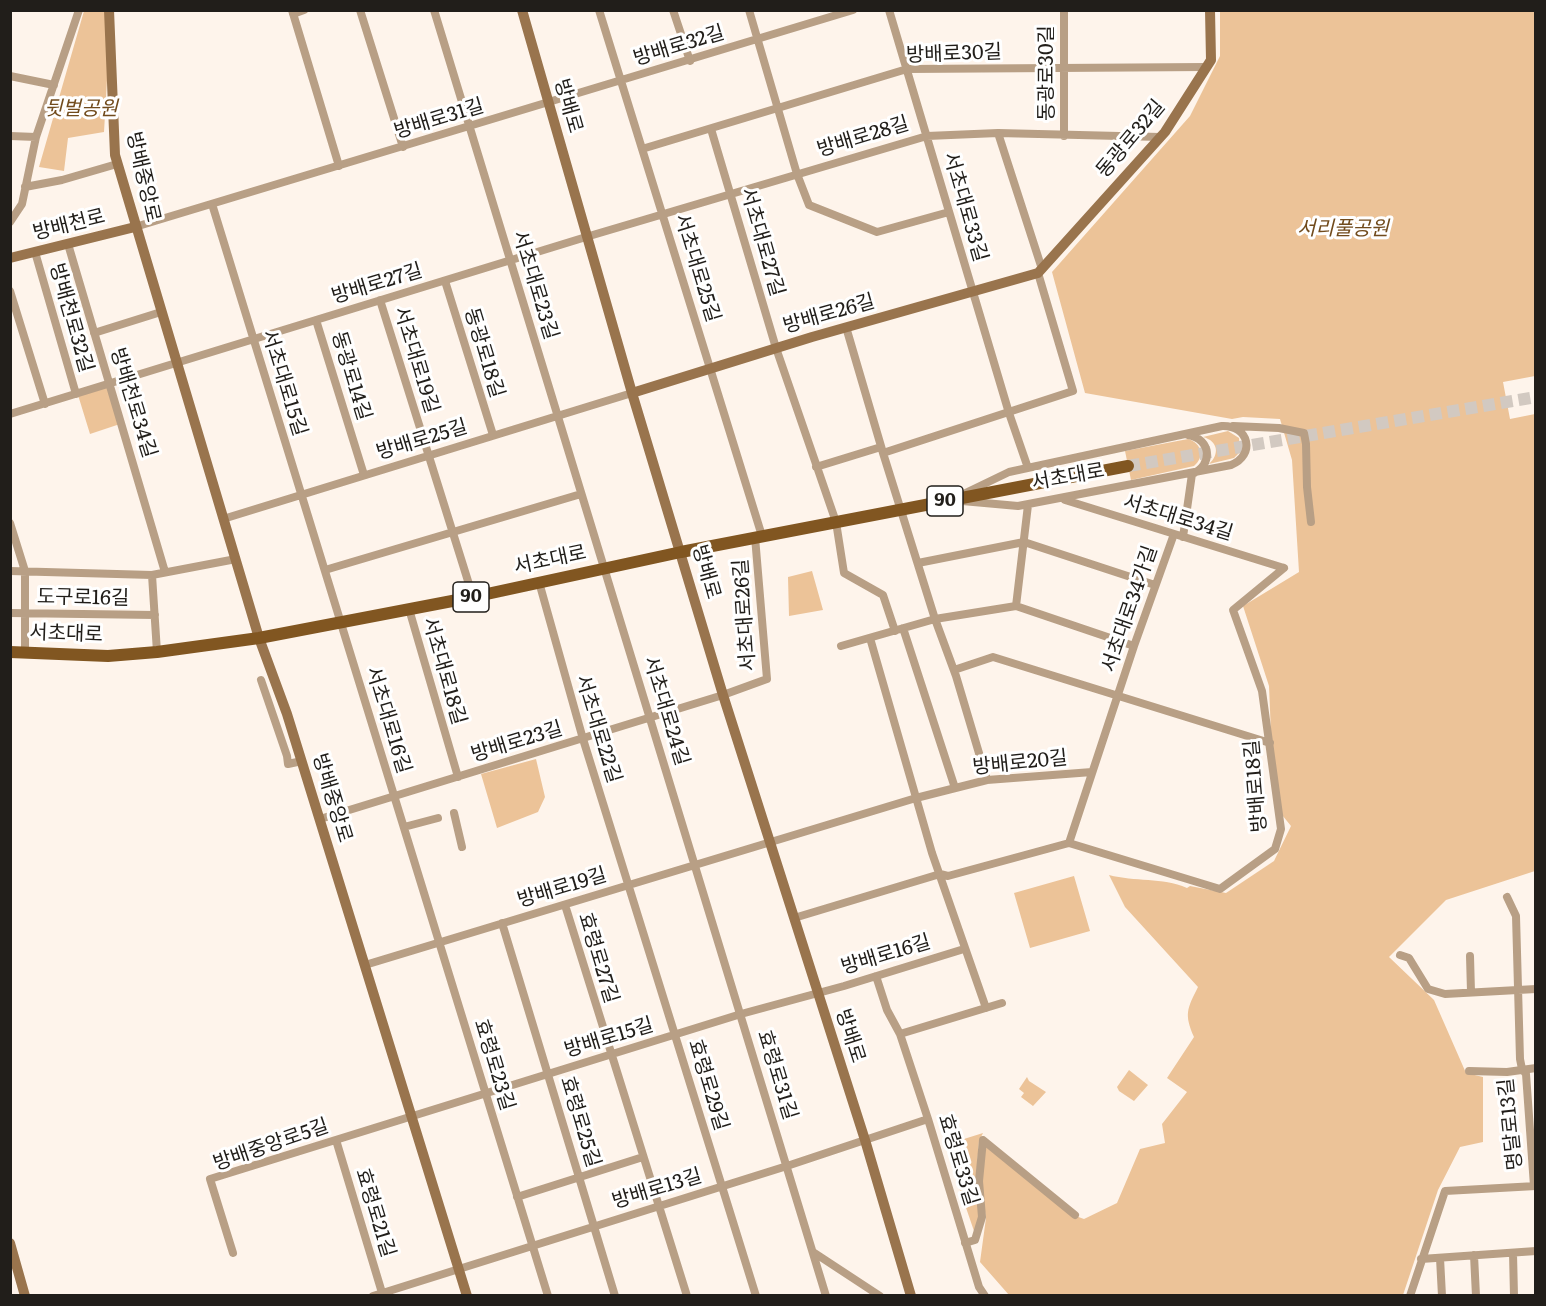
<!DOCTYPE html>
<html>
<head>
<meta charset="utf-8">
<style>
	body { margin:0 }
	#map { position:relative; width:1546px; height:1306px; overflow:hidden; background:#fef4eb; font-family:Literata,serif }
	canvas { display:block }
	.frame { position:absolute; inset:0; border:12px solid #211e1a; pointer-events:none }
</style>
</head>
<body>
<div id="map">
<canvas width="1546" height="1306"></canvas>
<div class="frame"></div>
</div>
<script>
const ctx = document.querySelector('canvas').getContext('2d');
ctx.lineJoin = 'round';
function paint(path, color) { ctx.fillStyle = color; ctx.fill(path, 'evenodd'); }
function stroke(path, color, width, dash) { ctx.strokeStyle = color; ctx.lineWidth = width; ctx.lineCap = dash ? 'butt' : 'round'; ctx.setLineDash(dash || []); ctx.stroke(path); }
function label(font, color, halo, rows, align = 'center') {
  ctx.font = font + ' Literata,"Noto Sans KR",serif'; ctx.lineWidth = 6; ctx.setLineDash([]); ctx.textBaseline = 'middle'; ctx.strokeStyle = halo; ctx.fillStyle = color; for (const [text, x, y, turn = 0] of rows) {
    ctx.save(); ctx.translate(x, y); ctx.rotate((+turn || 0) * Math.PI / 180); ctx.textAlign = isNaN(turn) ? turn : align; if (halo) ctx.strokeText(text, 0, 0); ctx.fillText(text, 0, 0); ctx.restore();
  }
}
const green = new Path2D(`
	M84 11H109V46L104 132 68 138 64 171 39 167Z
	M1220 11H1535V376L1503 382 1510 419 1535 414V871L1446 900 1389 957 1434 1000 1466 1073 1483 1077V1142L1460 1147 1438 1190 1403 1295H1009L980 1262 986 1218 980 1181 984 1145 1073 1215 1084 1219 1117 1203 1140 1149 1165 1143 1162 1124 1187 1092 1167 1078 1194 1037C1184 1014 1187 1009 1198 987L1125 907 1109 875C1135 882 1162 877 1187 888L1190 886 1226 893 1274 861 1291 826 1274 805 1269 686 1243 606 1299 572 1292 460 1280 419 1243 417 1232 419 1085 393 1052 272 1190 116 1220 56Z
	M109 386 120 424 90 434 78 395Z
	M1228 431 1239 438 1240 452 1234 458 1209 464C1220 454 1218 441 1203 437Z
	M1188 439C1202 443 1205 457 1194 466L1131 480 1125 451Z
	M812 571 823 610 789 616 788 577Z
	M536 759 545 797 538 812 497 828 481 774Z
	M1074 876 1090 931 1030 948 1014 893Z
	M1129 1070 1148 1085 1134 1101 1119 1091 1117 1087Z
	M1027 1077 1029 1081 1046 1092 1033 1106 1021 1097 1024 1093 1019 1089Z
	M983 1133 979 1141 976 1179 981 1206 977 1230 974 1231 951 1164 948 1144Z`);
const primaryTunnel = new Path2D(`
	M1128 466 1536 397`);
const street = new Path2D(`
	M292 10 339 166
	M360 10 403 147
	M434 10 826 1296
	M599 10 762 536
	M673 10 690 61
	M749 10 797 174 809 205 877 232 949 212
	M889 10 1009 413 1028 468
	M1064 10V136
	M293 14 304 10
	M10 76 54 85
	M711 129 776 348 836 522 844 573 883 595 895 631
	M998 133 1042 269
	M10 136 36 137
	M642 149 907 69 1206 67
	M25 187 62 180 117 164
	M212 204 548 1296
	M10 222 22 204 36 137 79 10
	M135 227 853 10
	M68 244 165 572
	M35 252 76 394
	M445 281 493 435
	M10 291 45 404
	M380 300 473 597
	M316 320 364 475
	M846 327 883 453 935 619 956 676 987 780
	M94 333 161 312
	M10 414 586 237 927 136 998 133 1160 137
	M1222 426C1249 425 1256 455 1231 465L1018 506 951 500 1009 472Z
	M1233 426 1279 428 1304 433 1306 444 1307 487 1311 522
	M883 453 1073 391 1038 273
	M816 467 881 447
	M1065 500 1284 568
	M223 519 632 393
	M10 523 25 571V652
	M1183 537 1192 474C1213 466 1212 439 1188 435
	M918 563 1024 542 1155 585
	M325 570 581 494
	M10 571 152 575 236 559
	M152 575 157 652
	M539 582 583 739 756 1296
	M1016 606 1028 505
	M409 609 458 777
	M10 613 155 615
	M903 628 955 788
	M870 638 932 853 986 1008
	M841 646 935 619 1016 606 1134 646
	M954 670 993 657 1270 743
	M261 680 287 756 288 764 302 761
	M454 813 462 847
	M320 819 723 695 767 679 755 537
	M404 827 438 818
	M1069 843 1134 646 1174 534
	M1507 897 1516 916 1520 1059 1522 1069 1526 1074 1534 1186
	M565 905 687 1296
	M794 918 940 874 948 876 1069 843 1220 889 1275 849 1281 829 1262 691 1233 610 1284 568
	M502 923 615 1296
	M1400 955 1409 958 1428 989 1445 994 1536 989
	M1470 956 1471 992
	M365 965 916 798 987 780 1092 772
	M876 976 887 1010 900 1034 928 1119 979 1287 985 1296
	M900 1034 1002 1003
	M1469 1071 1507 1072 1536 1068
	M336 1140 383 1296
	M517 1197 643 1157
	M965 1243 975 1240 982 1217 979 1181 983 1140 1075 1215
	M813 1252 880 1296
	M233 1253 210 1179 741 1014 844 986 964 949
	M1513 1253 1514 1296
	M1474 1255 1476 1296
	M1440 1258 1442 1296
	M1421 1259 1536 1251
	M373 1296 787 1166 928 1119
	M1410 1296 1445 1191 1536 1186`);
const secondary = new Path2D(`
	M109 10 115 155 259 638 287 714 467 1296
	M522 10 632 393 723 695 865 1140 911 1296
	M10 258 135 227
	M632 393 812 337 1038 273 1165 132 1211 60 1210 10
	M10 1243 25 1296`);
const primary = new Path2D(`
	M10 652 108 656 157 652 259 638 473 597 681 552 1128 466`);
const shields = [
	[945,501,36],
	[471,597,36]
];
const shieldNames = [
	["90",945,501],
	["90",471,597]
];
const streetNames = [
	["방배로32길",679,46,-17],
	["방배로30길",954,54,-2],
	["동광로30길",1047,73,-90],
	["방배로",568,106,74],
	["방배로31길",439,119,-17],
	["방배로28길",863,137,-17],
	["동광로32길",1131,139,-50],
	["방배중앙로",143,177,77],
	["서초대로33길",965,207,74],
	["방배천로",69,225,-14],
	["서초대로27길",762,242,74],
	["서초대로25길",697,268,73],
	["방배로27길",377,284,-17],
	["서초대로23길",535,285,73],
	["방배로26길",829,314,-16],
	["방배천로32길",71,318,74],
	["동광로18길",484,353,73],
	["서초대로19길",416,360,73],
	["동광로14길",351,376,73],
	["서초대로15길",284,383,73],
	["방배천로34길",133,403,73],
	["방배로25길",422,440,-17],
	["서초대로",1068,477,-10],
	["서초대로34길",1178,518,17],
	["서초대로",550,560,-12],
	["방배로",706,572,74],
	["도구로16길",83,598,1],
	["서초대로34가길",1130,609,-71],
	["서초대로26길",745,615,-94],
	["서초대로",66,634,2],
	["서초대로18길",444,671,74],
	["서초대로24길",666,711,73],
	["서초대로16길",388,720,73],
	["서초대로22길",598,729,73],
	["방배로23길",517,742,-17],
	["방배로20길",1020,763,-6],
	["방배로18길",1256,786,-95],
	["방배중앙로",332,798,73],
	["방배로19길",562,888,-17],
	["방배로16길",886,955,-17],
	["효령로27길",598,958,73],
	["방배로",850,1036,72],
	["방배로15길",609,1038,-17],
	["효령로23길",494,1065,73],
	["효령로31길",777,1075,73],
	["효령로29길",708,1085,73],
	["효령로25길",580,1122,73],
	["명달로13길",1511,1124,-96],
	["방배중앙로5길",271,1145,-19],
	["효령로33길",958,1160,73],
	["방배로13길",657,1189,-17],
	["효령로21길",375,1213,73]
];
const parkNames = [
	["뒷벌공원",81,109],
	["서리풀공원",1343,229]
];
paint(green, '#ecc398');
stroke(primaryTunnel, '#d2c9c1', 12, [12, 6]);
stroke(street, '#b89f85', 8);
stroke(secondary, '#99744d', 10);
stroke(primary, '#815621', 12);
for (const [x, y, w] of shields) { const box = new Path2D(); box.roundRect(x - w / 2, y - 15, w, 30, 4.5); ctx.fillStyle = '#fff'; ctx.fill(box); stroke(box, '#211e1a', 1.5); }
label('bold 18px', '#211e1a', null, shieldNames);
label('20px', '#211e1a', '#fff', streetNames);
label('italic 20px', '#714b1c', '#fff', parkNames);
</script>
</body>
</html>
